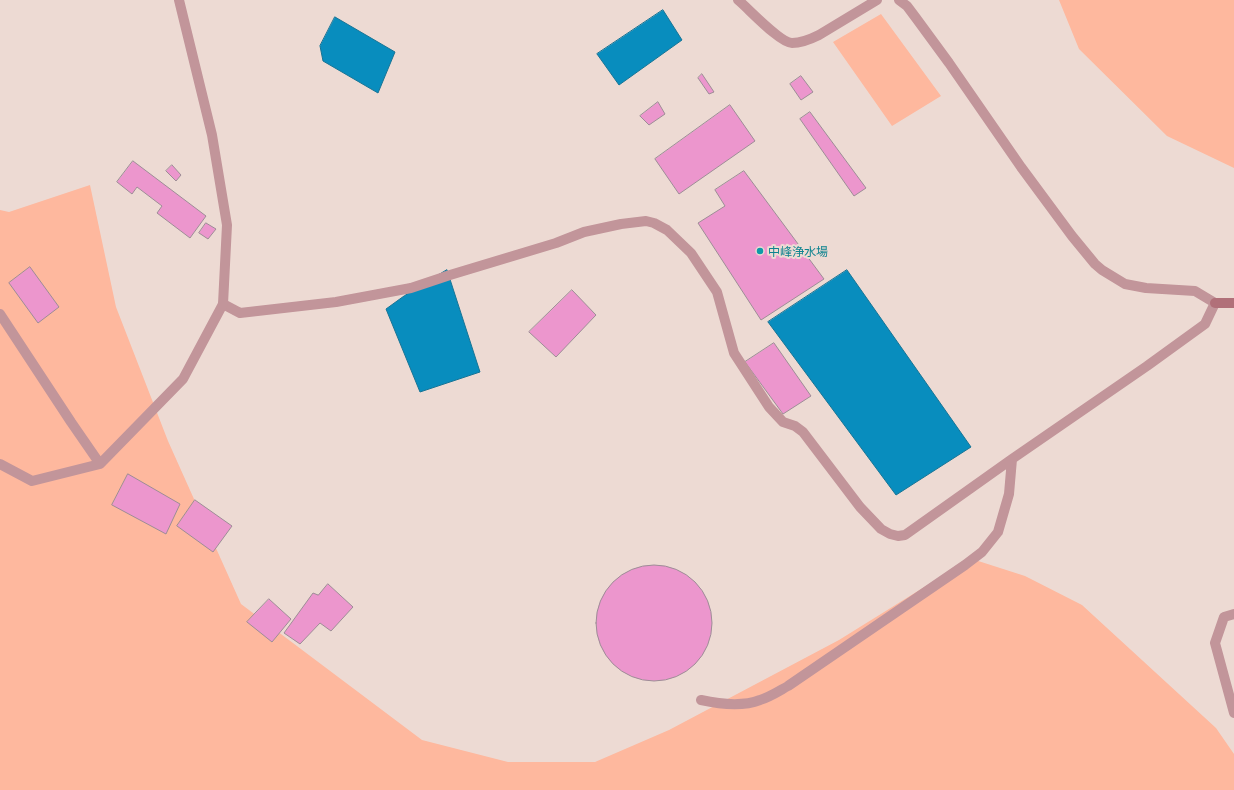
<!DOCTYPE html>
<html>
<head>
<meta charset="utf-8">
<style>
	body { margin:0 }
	canvas { display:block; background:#eddad3 }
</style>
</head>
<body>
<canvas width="1234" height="790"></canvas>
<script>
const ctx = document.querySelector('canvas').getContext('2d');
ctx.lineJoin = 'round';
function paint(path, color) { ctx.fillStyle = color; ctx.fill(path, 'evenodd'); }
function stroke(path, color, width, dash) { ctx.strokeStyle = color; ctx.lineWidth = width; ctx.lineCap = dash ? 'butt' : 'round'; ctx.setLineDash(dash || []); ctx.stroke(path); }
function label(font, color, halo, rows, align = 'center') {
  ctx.font = font + ' Georgia,"Noto Sans JP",serif'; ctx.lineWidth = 4; ctx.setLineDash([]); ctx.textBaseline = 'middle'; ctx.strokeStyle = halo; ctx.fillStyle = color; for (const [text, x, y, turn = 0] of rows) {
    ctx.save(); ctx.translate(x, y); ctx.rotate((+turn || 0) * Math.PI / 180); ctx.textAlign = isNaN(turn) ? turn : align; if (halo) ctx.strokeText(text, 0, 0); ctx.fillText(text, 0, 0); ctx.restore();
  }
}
const green = new Path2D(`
	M1059 0H1234V168L1167 136 1079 49Z
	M881 14 941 96 892 126 833 42Z
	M90 185 116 307 168 441 241 604 422 740 508 762H595L669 730 839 640 934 581 972 559 1025 576 1082 605 1216 728 1234 754V790H0V210L9 212Z`);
const water = new Path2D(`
	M663 10 682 40 619 85 597 54Z
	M335 17 395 52 378 93 323 61 320 46Z
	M447 270 480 372 420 392 386 309 404 296Z
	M847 270 971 447 896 495 768 322Z`);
const building = new Path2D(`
	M702 74 714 92 709 94 698 78Z
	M801 76 813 92 801 100 790 84Z
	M658 102 665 114 649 125 640 116Z
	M730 105 755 141 679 194 655 159Z
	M810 112 866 188 854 196 800 119Z
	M133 161 206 216 190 238 157 213 162 206 137 187 132 194 117 182Z
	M172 165 181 175 176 181 166 171Z
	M744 171 824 279 761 320 698 223 725 206 715 190Z
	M206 223 216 229 208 239 199 233Z
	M30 267 59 307 38 323 9 283Z
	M572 290 596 315 556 357 529 332Z
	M774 343 811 396 783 414 745 362Z
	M128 474 180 504 166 534 112 505Z
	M195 500 232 526 213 552 177 526Z
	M596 623a58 58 0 1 1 116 0a58 58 0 1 1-116 0Z
	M328 584 353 607 331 631 320 623 300 644 284 633 313 593 318 595Z
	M269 599 291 619 272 642 247 622Z`);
const lane = new Path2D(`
	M738 0C749 9 780 43 792 43 802 43 811 39 819 35L877 0
	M223 304 240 313 336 302 411 288 450 275 556 243 584 232 621 224 646 221 654 223 667 230 691 253 717 292 734 353 769 407 783 422 795 426 803 432 860 507 881 529 890 534 898 536 905 535 1012 459 1147 366 1205 324 1215 303 1195 291 1146 288 1125 284 1102 270 1095 264 1072 236 1021 167 949 63 916 18 907 6 899 0
	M1234 614 1224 617 1215 643 1234 713
	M701 700C719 704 742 707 760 700 770 697 779 691 788 686L965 565 982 552 998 532 1009 494 1012 459`);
const street = new Path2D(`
	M0 314 71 422 100 464
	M0 464 32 481 100 464 183 379 223 304 227 225 212 135 179 0`);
const secondary = new Path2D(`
	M1215 303H1234`);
const markers = [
	[760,251,4,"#0f9aa8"]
];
const cultureNames = [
	["中峰浄水場",768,251]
];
paint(green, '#feb89e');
paint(water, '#088dbe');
stroke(water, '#187495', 1);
paint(building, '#ec96cd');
stroke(building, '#9d8d96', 1);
stroke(lane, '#c2959a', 10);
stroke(street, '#c2959a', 10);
stroke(secondary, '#b17079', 10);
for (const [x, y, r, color] of markers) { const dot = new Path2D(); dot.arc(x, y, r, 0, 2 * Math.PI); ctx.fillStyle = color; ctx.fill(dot); stroke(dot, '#eddad3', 1.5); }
label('12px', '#0d838f', '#eddad3', cultureNames, 'left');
</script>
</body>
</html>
